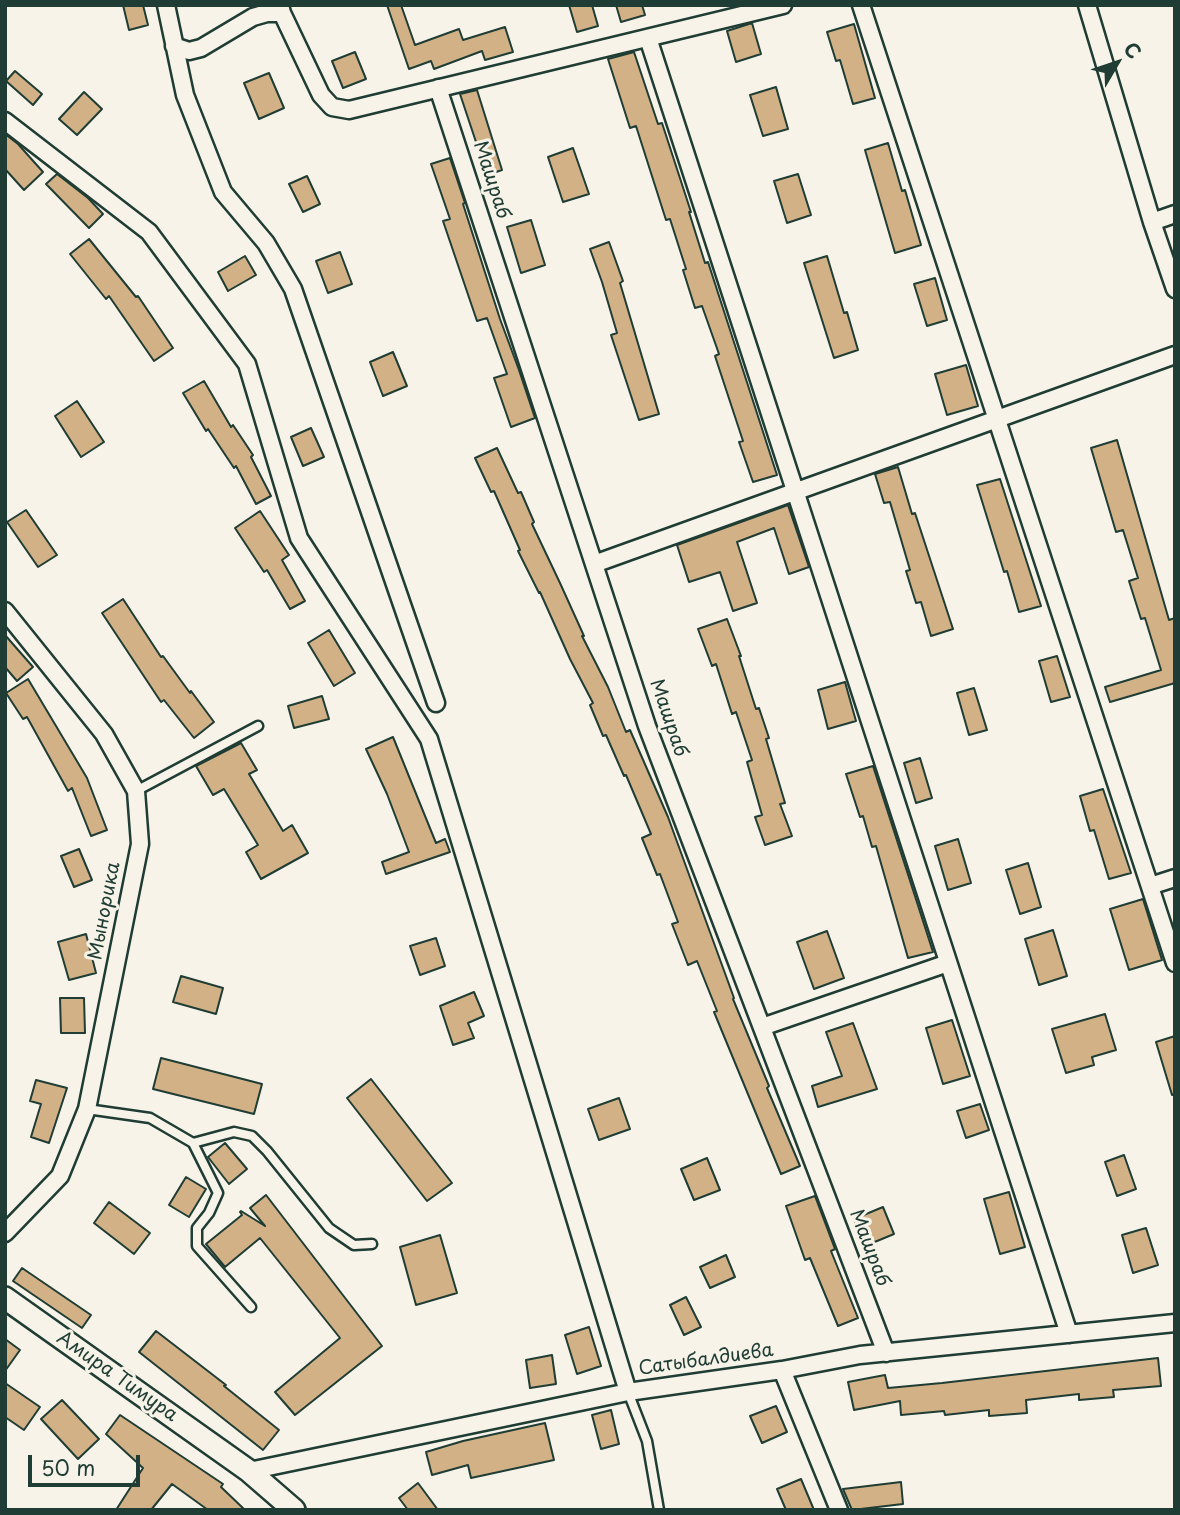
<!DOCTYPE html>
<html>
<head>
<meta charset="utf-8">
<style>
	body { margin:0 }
	#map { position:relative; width:1180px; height:1515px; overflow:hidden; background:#f7f3e8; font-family:"Playpen Sans",sans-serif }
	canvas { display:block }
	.frame { position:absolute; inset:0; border:7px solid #1f3d34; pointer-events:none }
	.north { position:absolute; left:1082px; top:28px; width:70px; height:70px; -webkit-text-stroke:5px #f7f3e8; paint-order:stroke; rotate:51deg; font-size:19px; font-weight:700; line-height:28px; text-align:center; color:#1f3d34 }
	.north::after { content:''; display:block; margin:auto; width:24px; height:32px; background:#1f3d34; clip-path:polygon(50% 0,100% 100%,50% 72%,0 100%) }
	.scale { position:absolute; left:28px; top:1455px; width:112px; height:32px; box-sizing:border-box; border:4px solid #1f3d34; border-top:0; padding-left:9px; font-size:21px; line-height:24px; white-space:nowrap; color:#1f3d34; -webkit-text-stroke:5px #f7f3e8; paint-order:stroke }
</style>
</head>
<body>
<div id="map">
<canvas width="1180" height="1515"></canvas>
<div class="frame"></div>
<div class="north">С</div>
<div class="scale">50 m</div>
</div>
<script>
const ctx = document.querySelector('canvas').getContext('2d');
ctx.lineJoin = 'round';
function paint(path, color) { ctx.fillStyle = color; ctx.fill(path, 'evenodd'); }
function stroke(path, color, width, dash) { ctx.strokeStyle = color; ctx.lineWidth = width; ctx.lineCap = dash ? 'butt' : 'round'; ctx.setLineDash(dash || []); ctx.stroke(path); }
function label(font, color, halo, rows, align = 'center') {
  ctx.font = font + ' "Playpen Sans",sans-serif'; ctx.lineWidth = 6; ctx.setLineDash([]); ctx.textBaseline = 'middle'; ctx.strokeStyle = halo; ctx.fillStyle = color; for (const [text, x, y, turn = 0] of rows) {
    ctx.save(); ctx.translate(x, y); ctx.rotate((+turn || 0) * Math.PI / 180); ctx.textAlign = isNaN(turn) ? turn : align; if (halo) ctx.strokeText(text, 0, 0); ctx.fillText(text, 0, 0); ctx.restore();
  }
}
const building = new Path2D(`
	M123 5H143L148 25 129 30Z
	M387 5H401L415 45 459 29 463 40 505 27 513 52 485 60 482 51 434 69 431 61 409 69Z
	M569 5H592L598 26 577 32Z
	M616 5H642L645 15 621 22Z
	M752 23 761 54 736 62 727 31Z
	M854 24 875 98 853 104 840 60 836 61 827 32Z
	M355 52 366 79 343 88 332 61Z
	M634 52 658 124 662 123 691 212H689L705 263 708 262 777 475 753 482 739 442 743 441 715 356 719 354 702 306 695 308 683 270 686 269 670 219 666 220 636 126 630 128 608 59Z
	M15 71 42 94 33 105 6 81Z
	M269 73 284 108 259 119 244 83Z
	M776 87 788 129 763 136 750 95Z
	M477 90 502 170 487 175 460 94Z
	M84 92 102 109 77 135 59 119Z
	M5 134 18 144 43 172 24 190 5 169Z
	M888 143 902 191 905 190 921 245 895 253 865 150Z
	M573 148 589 194 563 202 548 157Z
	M450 158 465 203 463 204 500 319 519 370 535 418 511 427 494 378 507 374 487 318 477 321 443 221 450 219 431 164Z
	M57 174 88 198 103 214 89 228 46 184Z
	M798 174 811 215 787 223 774 181Z
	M307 176 320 204 303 212 289 184Z
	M531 220 545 265 521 273 507 227Z
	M89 239 136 297 138 296 173 348 154 361 109 296 106 299 70 254Z
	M609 242 623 281 620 283 659 414 639 420 611 335 617 333 602 282 590 249Z
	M340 252 352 284 328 293 316 261Z
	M245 256 256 275 228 291 218 272Z
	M827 256 844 313 847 312 858 350 834 358 804 263Z
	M935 278 947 320 927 326 914 284Z
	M393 352 407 386 383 396 370 362Z
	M966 365 978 406 947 415 935 374Z
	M204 381 231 427 233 425 253 455 251 457 271 496 256 504 236 466 234 468 208 429 206 431 183 393Z
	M77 401 104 442 81 457 55 416Z
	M311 428 324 457 303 466 291 437Z
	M1117 440 1169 620 1175 618V683L1110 702 1105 687 1161 670 1145 618 1141 619 1129 581 1138 578 1123 530 1116 532 1091 448Z
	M497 448 518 493 521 492 534 522 532 524 560 583 584 636H582L608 687 626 732 630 730 668 817 734 998 733 999 769 1086 767 1088 800 1166 781 1174 714 1012 717 1011 697 961 688 965 672 924 678 922 660 874 657 875 642 838 651 834 626 775 624 776 606 735 603 736 590 705 593 703 570 659 540 592 539 593 518 551 520 550 494 491 491 492 475 458Z
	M898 467 912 514 915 513 953 629 931 636 921 602 916 603 906 571 910 570 890 502 884 503 875 474Z
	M1000 479 1041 606 1019 612 1007 571 1004 572 977 485Z
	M788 505 809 567 789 574 774 528 737 542 757 603 733 611 720 572 689 582 677 545Z
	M26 510 57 555 38 567 7 522Z
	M260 511 289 555 282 560 305 601 290 609 267 570 264 572 235 528Z
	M123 599 161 657 163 656 190 693 191 691 214 722 194 738 164 700 161 702 102 613Z
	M727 619 741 656H739L756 709 759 708 769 738 766 739 785 803 780 804 792 836 765 845 755 817 762 815 747 762 752 760 736 712 732 714 716 664 712 666 698 629Z
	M329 630 355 673 334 686 308 643Z
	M5 635 33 667 17 681 5 667Z
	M1057 656 1070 697 1051 702 1039 661Z
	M28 679 87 778 107 830 91 836 72 788 68 791 27 717 23 719 6 693Z
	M845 682 856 721 828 729 818 690Z
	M974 688 987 730 969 735 957 693Z
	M322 696 329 719 294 728 288 706Z
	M393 737 436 843 445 839 450 852 386 874 382 862 409 852 387 794 366 749Z
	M241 743 257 770 249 774 283 831 292 825 308 853 261 879 246 852 258 845 224 789 213 795 196 766Z
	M920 758 932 798 916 803 904 763Z
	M873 766 933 952 908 958 876 846 872 847 863 816 860 817 846 774Z
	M1103 789 1131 873 1109 879 1094 830 1090 831 1080 796Z
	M958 839 971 883 948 890 935 846Z
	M79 849 92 880 74 887 61 856Z
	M1028 863 1041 907 1020 914 1006 870Z
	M1143 899 1162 960 1129 970 1110 909Z
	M1053 930 1067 976 1039 985 1025 939Z
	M827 931 844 978 814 989 797 942Z
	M86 934 96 973 69 980 58 942Z
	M436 938 445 966 420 975 410 946Z
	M181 976 223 988 216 1014 173 1002Z
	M474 992 484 1016 468 1023 474 1038 453 1045 440 1006Z
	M60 998H84L85 1033H61Z
	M1105 1014 1116 1050 1092 1057 1094 1065 1066 1073 1052 1029Z
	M952 1020 970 1076 943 1084 926 1028Z
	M853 1023 877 1089 818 1107 812 1086 842 1076 826 1032Z
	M1175 1036V1094L1172 1095 1156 1042Z
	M161 1058 262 1084 254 1114 153 1089Z
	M371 1079 452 1183 427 1201 347 1098Z
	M36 1080 67 1088 49 1143 31 1137 41 1104 30 1101Z
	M619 1098 630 1129 599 1140 588 1109Z
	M980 1104 989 1130 966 1138 957 1111Z
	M225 1143 247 1169 229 1184 208 1157Z
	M1124 1155 1136 1189 1117 1196 1105 1162Z
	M707 1158 720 1190 694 1200 681 1169Z
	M186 1177 206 1189 189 1217 169 1205Z
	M1009 1192 1025 1247 1000 1254 984 1199Z
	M266 1195 382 1346 295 1415 275 1392 340 1338 260 1238 225 1267 206 1244 242 1215 240 1212 241 1211 265 1226 250 1208Z
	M815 1196 835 1249 831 1251 858 1318 838 1326 810 1258 805 1260 786 1206Z
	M109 1202 150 1233 134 1254 94 1223Z
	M883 1207 894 1234 865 1246 854 1219Z
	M1146 1228 1158 1265 1133 1273 1122 1235Z
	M440 1235 457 1293 416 1305 400 1247Z
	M726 1255 735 1277 710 1288 700 1267Z
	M22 1268 91 1315 82 1328 13 1281Z
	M686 1297 701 1327 684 1335 670 1305Z
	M589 1327 601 1366 577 1374 565 1335Z
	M156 1331 226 1385 224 1386 279 1430 263 1450 139 1352Z
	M5 1339 20 1350 5 1371Z
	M552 1355 556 1384 530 1388 526 1360Z
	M1158 1358 1161 1386 1113 1390 1114 1397 1079 1400V1394L1026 1400 1027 1413 989 1416V1410L945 1415 944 1411 901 1415 900 1401 854 1410 848 1382 885 1375 888 1388 942 1383Z
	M5 1383 40 1407 24 1430 5 1417Z
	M62 1400 99 1439 78 1459 41 1419Z
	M776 1406 787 1432 762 1443 750 1416Z
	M611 1410 619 1444 601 1449 592 1415Z
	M120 1415 223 1484 221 1487 245 1510H208L172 1484 151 1510H116L143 1468 106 1434Z
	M545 1423 554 1460 471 1478 468 1465 432 1475 426 1452 463 1441Z
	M801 1479 814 1510H786L777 1489Z
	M901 1482 903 1504 852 1510 843 1489Z
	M418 1483 438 1510H408L399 1498Z`);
const service = new Path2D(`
	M136 791 258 726
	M87 1109 150 1118 193 1143 218 1193 209 1213 197 1228V1246L251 1307
	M193 1143 234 1132 252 1136 267 1151 329 1228 354 1245 372 1244
	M628 1392 647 1441 659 1510`);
const minor = new Path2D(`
	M166 5 185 95 223 192 266 243 293 289 436 703
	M280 5 282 13 321 95 332 107 349 110 783 5
	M861 5 1175 963
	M1087 5 1152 222 1175 289
	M648 38 1069 1334
	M174 46 189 51 201 48 253 17 267 13H282
	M438 88 647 726 886 1353
	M5 121 149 232 247 364 299 538 429 739 628 1392
	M1152 222 1175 214
	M594 564 1175 355
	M5 611 104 734 136 791 140 844 87 1109 60 1176 5 1233
	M1150 886 1175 878
	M762 1027 948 963
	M782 1370 839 1510
	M249 1471 628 1392 782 1370 860 1355 1175 1323`);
const tertiary = new Path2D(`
	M5 1298 249 1471 294 1510`);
const streetNames = [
	["Машраб",491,180,72],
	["Машраб",668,718,71],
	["Мынорика",105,911,-79],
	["Машраб",869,1248,69],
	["Сатыбалдиева",706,1360,-8],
	["Амира Тимура",117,1377,35]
];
paint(building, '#d3b186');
stroke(building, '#1f3d34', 2);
stroke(service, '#1f3d34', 13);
stroke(minor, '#1f3d34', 21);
stroke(tertiary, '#1f3d34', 26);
stroke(service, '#f7f3e8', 8);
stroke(minor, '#f7f3e8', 16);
stroke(tertiary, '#f7f3e8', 21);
label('19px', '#1f3d34', '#f7f3e8', streetNames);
</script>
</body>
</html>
